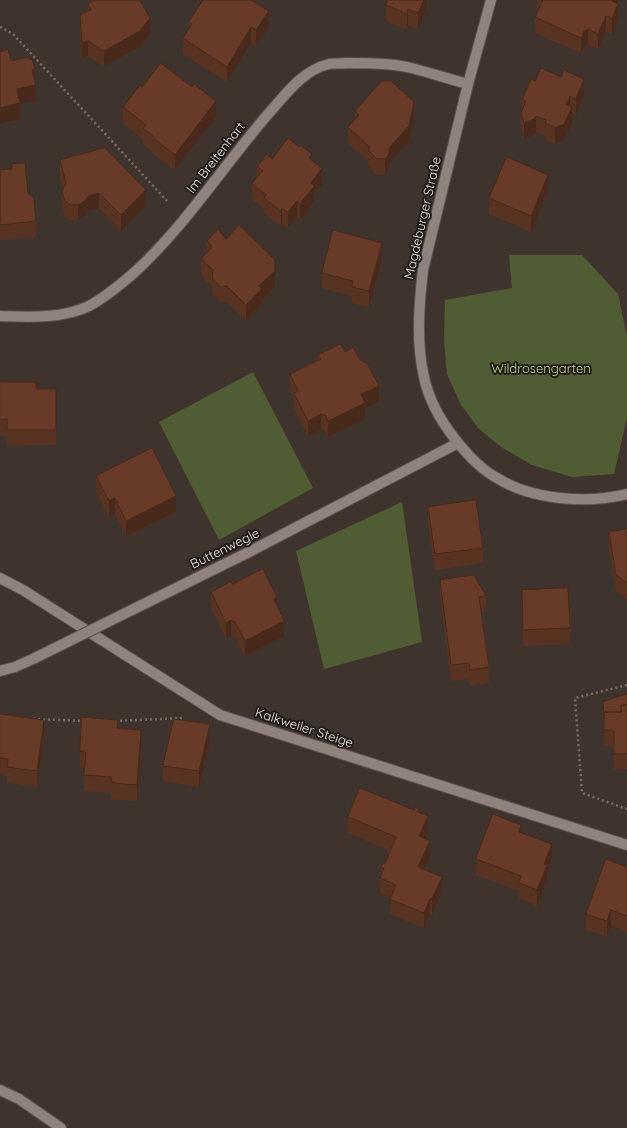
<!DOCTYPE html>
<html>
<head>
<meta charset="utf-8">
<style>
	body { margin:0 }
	canvas { display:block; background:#3f332d }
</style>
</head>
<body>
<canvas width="627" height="1128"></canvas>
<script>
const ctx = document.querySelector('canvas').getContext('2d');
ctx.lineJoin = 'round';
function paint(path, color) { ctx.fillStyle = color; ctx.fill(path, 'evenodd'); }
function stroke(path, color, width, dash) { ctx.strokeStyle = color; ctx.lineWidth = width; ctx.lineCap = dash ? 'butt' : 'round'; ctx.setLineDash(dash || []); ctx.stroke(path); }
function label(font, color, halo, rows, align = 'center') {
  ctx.font = font + ' Quicksand,sans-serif'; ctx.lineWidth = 4; ctx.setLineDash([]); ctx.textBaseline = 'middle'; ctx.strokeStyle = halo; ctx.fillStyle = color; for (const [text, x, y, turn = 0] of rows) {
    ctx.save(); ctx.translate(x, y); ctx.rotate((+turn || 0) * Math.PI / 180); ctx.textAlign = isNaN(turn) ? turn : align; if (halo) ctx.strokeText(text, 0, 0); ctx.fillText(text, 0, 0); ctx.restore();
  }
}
const green = new Path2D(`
	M509 255H582L618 294 627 336V418L614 474 572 477 532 465 501 447 479 429 461 405 447 374 444 341 445 300 512 288Z
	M253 372 313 488 219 540 159 422Z
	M402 502 422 642 324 669 296 551Z`);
const path = new Path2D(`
	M0 27 13 34 169 203
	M627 685 575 698 582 793 627 809
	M33 719 84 721
	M115 721 184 718`);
const lane = new Path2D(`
	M0 578 23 590 67 618 220 715`);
const street = new Path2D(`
	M491 0 468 84 423 270C419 305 416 342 424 377 429 401 440 420 455 439 466 453 480 469 497 478 532 500 587 504 627 494
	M0 316C29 317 62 319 89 306 106 297 121 284 135 272 186 225 224 165 269 113 286 94 303 70 329 64 334 63 341 64 347 63 366 63 388 63 407 67 428 72 448 79 468 84
	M150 601 247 553 458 443
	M0 671 15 667 35 658
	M220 715 627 845`);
const secondary = new Path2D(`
	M0 1090 19 1099 61 1128`);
const streetBridge = new Path2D(`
	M35 658 150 601`);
const wall = new Path2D(`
	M427 0V8L418 29 408 25 407 30 386 21V5Z
	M537 0H618V20L612 34 606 32 598 49 588 45 584 47 581 53 535 33V17L537 12Z
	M88 4 150 34 140 47 104 66 88 56 82 59 80 31V15L88 11Z
	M189 22 269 27 256 46 251 43 227 82 183 54V38L189 29Z
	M535 81 584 94 576 115 572 113V123L564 140 555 144 545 139V136L536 132 534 135 524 139 521 129V113L522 111V100Z
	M142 87 216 117 175 170 153 154V152L143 144V139L123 123V107Z
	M355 111 414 118 409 142 389 163V170L385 174 377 175 368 166V161L348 143V127L355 120Z
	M272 159 312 160 322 184 314 194V201L300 220 297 217 288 228 282 224 281 226 264 213V209L252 199V183L257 178V167Z
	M60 160 146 206 121 231 99 208 88 211 85 216 78 220H71L65 216 62 209 63 188 60 176Z
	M0 170 28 193 36 221V237L0 240Z
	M548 191 531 232 489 214V198Z
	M226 239 275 276V287L262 300V304L246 320 227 302H221L212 294V286L201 275V259L207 253V241Z
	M382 259 369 307 352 303V296L322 288V273Z
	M345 352 379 402 365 408V419L328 437 326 432 321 430 308 436 294 408V398L290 390V374L318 360V355Z
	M0 382 36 389H56V445L7 446V435H0Z
	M96 476 176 512 126 536 115 514 109 517 96 491Z
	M428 507 483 548V563L435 570 428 523Z
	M627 529V599L616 591 609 548V532Z
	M440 580 486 596V612H481L489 667V683L470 686 469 679 451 681 440 595Z
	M232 584 284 636 245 656 235 637 231 636 226 638 211 607V592Z
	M522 590 570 628V644L523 646Z
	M627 694V769L614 770V746H604L603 702Z
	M0 714 44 736 37 787 7 783V775L0 774Z
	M118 728 141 746 137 801 112 799 111 793 84 791 85 768 80 767V751Z
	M210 740 199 787 163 781V766Z
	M419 812 428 832 425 839 430 857 424 870 442 893 432 915 430 914 424 928 390 914 391 898 380 893V878L381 874V867L385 864 391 851 348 833V817Z
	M521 833 552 859 547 873V881L537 906 519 898V891L476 875V859Z
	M627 867V932L611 926 607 936 586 930V914Z`);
const shadedWall = new Path2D(`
	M422 0H427V8L418 29V13Z
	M613 0H618V4L612 1Z
	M618 4V20L612 34V18Z
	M408 9V25L407 30V14Z
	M269 11V27L256 46V30Z
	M606 16V32L598 49V34Z
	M150 18V34L140 47 104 66V51Z
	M251 27V43L227 82V67Z
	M588 29V45L584 47 581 53V38L584 31Z
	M88 41V56L82 59V43Z
	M35 69V85L32 70Z
	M584 79V94L576 115V99Z
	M36 85V101L20 104V119L0 123V108L17 89Z
	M570 96V112L572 107V123L564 140 555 144V128Z
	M216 101V117L175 170V155Z
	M414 102V118L409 142 389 163V170L385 174V159L389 148Z
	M536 116V132L534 135 524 139V123Z
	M312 154V170L309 158Z
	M322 168V184L314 194V201L300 220V204L311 183Z
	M548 175V191L531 232V216Z
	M146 190V206L121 231V215Z
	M99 193V208L88 211 85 216 78 220V205L88 196Z
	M297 201V217L288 228V212Z
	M282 209V224L281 226V211Z
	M382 243V259L369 307V291Z
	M275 260V287L262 300V304L246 320V305L259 286Z
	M379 386V402L365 408V419L328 437V421L361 394Z
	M321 414V430L308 436V421Z
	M176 496V512L126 536V521Z
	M115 498V514L109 517V501Z
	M277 597V613L274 599Z
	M231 620V636L226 638V623Z
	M284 621V636L245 656V641Z
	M44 720V736L37 787V771Z
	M210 724V740L199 787V771Z
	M141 730V746L137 801V785Z
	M428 816V832L419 852V836Z
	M521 825V841L519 832Z
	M430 841V857L418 883V867Z
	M552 844V859L547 873V881L537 906V890L544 864Z
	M442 877V893L432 915V899Z
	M430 899V914L424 928V913Z
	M611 910V926L607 936V921Z`);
const building = new Path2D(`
	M95 0H140L150 18 140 31 104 51 88 41 82 43 80 15 91 10 88 4Z
	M203 0H251L269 11 256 30 251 27 227 67 183 38 192 24 189 22Z
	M388 0H424L418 13 408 9 407 14 386 5Z
	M542 0H613L612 1 618 4 612 18 606 16 598 34 588 29 584 31 581 38 535 17 543 0Z
	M8 50 11 61 30 57V59H32L35 69 32 70 36 85 17 89 20 103 0 108V52Z
	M161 63 192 87 194 84 216 101 175 155 153 138 154 137 143 128 146 125 123 107 140 85 142 87Z
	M541 68 561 77 564 70 584 79 576 99 570 96 566 104 572 107 564 124 555 128 545 123 546 120 536 116 534 119 524 123 521 113 526 101 522 100 531 79 535 81Z
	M382 81H391L414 102 409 126 389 148V154L385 159H377L368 150 370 147 348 127 359 115 355 111Z
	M288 138 299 147 300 145 312 154 309 158 322 168 311 183 314 186 300 204 297 201 288 212 282 209 281 211 264 198 266 195 252 183 263 171 257 167 267 154 272 159Z
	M105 148 146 190 121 215 99 193 88 196 85 201 78 205H71L65 201 62 193 63 189 66 183 60 160Z
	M507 157 548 175 531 216 489 198Z
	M25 163 28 193 34 198 36 221 0 225V170L12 169V164Z
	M239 225 275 260V271L259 286 262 289 246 305 227 286 221 287 212 278 213 270 201 259 212 247 207 241 218 229 226 239Z
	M333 230 382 243 369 291 352 287 353 281 322 273Z
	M341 344 345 352 353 347 360 360 367 363 379 386 361 394 365 403 328 421 326 416 321 414 308 421 294 393 298 391 290 374 321 359 318 355Z
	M0 382H36V389H56V430H7V419L0 420Z
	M152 448 176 496 126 521 115 498 109 501 96 476Z
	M476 500 483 548 435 554 428 507Z
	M627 529V583L616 575 609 532Z
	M263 569 277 597 274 599 284 621 245 641 235 622 231 620 226 623 211 592 230 582 232 584Z
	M474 575 486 596 479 597 489 667 470 670 469 663 451 665 440 580Z
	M568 588 570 628 523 630 522 590Z
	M627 694V705H621V712H604V719L603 702Z
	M621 705H627V754H614V730H604V712H621Z
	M0 714 44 720 37 771 7 767 8 759 0 758Z
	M82 717 118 720 117 728 141 730 137 785 112 783 111 777 84 775 86 752 80 751Z
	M174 719 210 724 199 771 163 766Z
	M360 788 414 810 415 807 419 809 418 812 428 816 419 836 430 841 418 867 442 877 432 899H430L424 913 390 899 396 885 380 878 384 868 381 867 383 863 385 864 396 837 348 817Z
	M493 814 521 825 519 832 552 844 544 864 547 865 537 890 519 883 521 876 476 859Z
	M606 859 627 867V916L611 910 607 921 586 914Z`);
const streetNames = [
	["Im Breitenhart",216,158,-52],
	["Magdeburger Straße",423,218,-77],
	["Buttenwegle",225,549,-26],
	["Kalkweiler Steige",304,728,18]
];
const parkNames = [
	["Wildrosengarten",541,369]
];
paint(green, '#505d34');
stroke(lane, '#5c514e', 12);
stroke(street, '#5c514e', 12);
stroke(secondary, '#5c514e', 12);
stroke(path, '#786e69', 2.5, [2, 3]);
stroke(lane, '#90827c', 10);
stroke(street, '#90827c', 10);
stroke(secondary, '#90827c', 10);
stroke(streetBridge, '#5c514e', 12, []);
stroke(streetBridge, '#90827c', 10);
paint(wall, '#593322');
paint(shadedWall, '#48291b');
paint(building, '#673b27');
stroke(building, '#48291b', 1);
label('13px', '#e8e0dd', '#211c19', streetNames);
label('13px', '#bed68d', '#211c19', parkNames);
</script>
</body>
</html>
